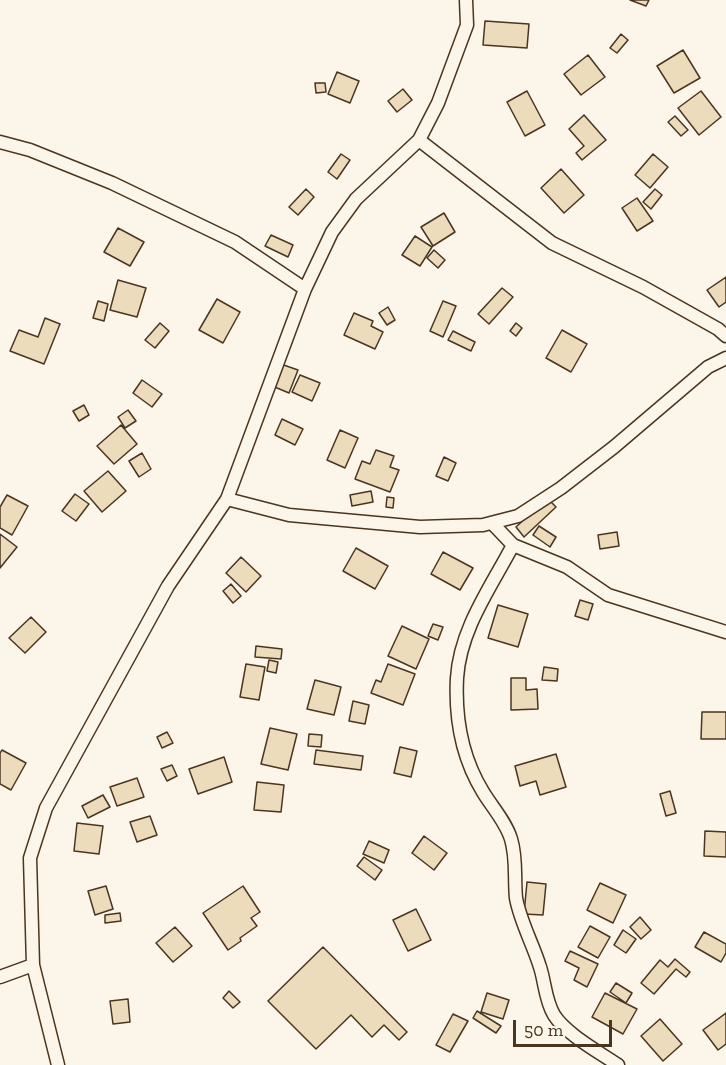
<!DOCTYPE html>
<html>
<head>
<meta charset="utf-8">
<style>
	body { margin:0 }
	#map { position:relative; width:726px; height:1065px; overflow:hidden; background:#fbf6e9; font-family:"Zilla Slab",serif }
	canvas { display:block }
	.scale { position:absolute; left:513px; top:1020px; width:99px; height:27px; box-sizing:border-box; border:3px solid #4a3520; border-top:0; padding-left:8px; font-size:18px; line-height:21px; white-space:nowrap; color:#4a3520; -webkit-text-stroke:4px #fbf6e9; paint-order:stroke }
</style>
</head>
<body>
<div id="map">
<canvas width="726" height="1065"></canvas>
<div class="scale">50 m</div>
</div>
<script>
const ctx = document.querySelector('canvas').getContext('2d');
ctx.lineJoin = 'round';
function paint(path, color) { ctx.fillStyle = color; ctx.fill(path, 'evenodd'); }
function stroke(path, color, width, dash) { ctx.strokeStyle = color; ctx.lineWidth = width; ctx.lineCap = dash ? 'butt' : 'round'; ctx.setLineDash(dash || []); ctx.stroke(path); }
const building = new Path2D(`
	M630 0H649L646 6Z
	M485 21 529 24 527 48 483 45Z
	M621 34 628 40 617 53 610 48Z
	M683 50 700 78 674 93 657 66Z
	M588 55 605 77 581 95 564 74Z
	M337 72 359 81 350 103 328 94Z
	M315 83H325L326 92 316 93Z
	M403 89 412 100 397 112 388 101Z
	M527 91 545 125 525 136 507 102Z
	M701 91 721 117 699 135 678 108Z
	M584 115 606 140 582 160 576 153 584 146 569 129Z
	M675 116 688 130 681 136 668 122Z
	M341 154 350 160 337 179 328 172Z
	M653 154 668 167 650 188 635 175Z
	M561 169 584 195 564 213 541 188Z
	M306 189 314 197 298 215 289 207Z
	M655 189 662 195 651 209 643 202Z
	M637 198 653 221 637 231 622 208Z
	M444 213 455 232 433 246 421 227Z
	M118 228 144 242 130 266 104 252Z
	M271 235 293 245 288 257 265 246Z
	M415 236 432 247 420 266 402 255Z
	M434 250 445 260 438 268 427 258Z
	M726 277V302L719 307 707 290Z
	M118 280 146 288 137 317 110 310Z
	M502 288 513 297 489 324 478 314Z
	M217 299 240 312 223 343 199 330Z
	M98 301 108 304 104 321 93 318Z
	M443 301 456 306 443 337 430 331Z
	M388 307 395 320 387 325 379 313Z
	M354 313 373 321 371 326 383 332 375 349 344 335Z
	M45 318 60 324 44 364 10 351 19 330 38 337Z
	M160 323 169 331 155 348 145 340Z
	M516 323 522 328 516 336 510 331Z
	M562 330 587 344 571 372 546 358Z
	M453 331 475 342 471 351 448 340Z
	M278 363 298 370 289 393 270 385Z
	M300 375 320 383 312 401 292 392Z
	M142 380 162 394 152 407 133 393Z
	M84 405 89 415 79 421 73 411Z
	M128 410 136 421 125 428 118 417Z
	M282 419 303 429 295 445 275 435Z
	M121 425 137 444 114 464 97 446Z
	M340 430 358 438 345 468 327 460Z
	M376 450 394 456 390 467 399 470 390 492 355 479 362 461 370 464Z
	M142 453 151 469 139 477 129 461Z
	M444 457 456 463 448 481 436 476Z
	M108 471 126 491 102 512 84 491Z
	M371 491 373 502 352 506 350 495Z
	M75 494 89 504 76 521 62 511Z
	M7 495 28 506 12 535 0 528V507Z
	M387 497 394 498 393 508 386 507Z
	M547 498 556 507 524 537 516 527Z
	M539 526 556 537 550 547 533 535Z
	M617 532 619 546 600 549 598 535Z
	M0 534 17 547 0 568Z
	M356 548 388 566 375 589 343 571Z
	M443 552 473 568 460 590 431 574Z
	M241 557 261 576 246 592 226 573Z
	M231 584 241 596 233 603 223 591Z
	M580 600 593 604 588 620 575 616Z
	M498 605 528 614 518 647 488 638Z
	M31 617 46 632 25 653 9 638Z
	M433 624 443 627 438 640 428 636Z
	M402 626 429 639 416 669 388 656Z
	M256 646 282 649 281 659 255 657Z
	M269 660 278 662 276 673 267 671Z
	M246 664 265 667 259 700 240 697Z
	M388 664 415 674 403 705 371 693 376 680 381 682Z
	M544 667 558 669 557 681 542 680Z
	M511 678H526V690L537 689 538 709 511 710Z
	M315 680 341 687 334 715 307 709Z
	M353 701 369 705 365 724 349 721Z
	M702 712H726V739H701Z
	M270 728 297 734 288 770 261 764Z
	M167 732 173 743 162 748 157 737Z
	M309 734 322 735 321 747 308 746Z
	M400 747 417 751 411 777 394 773Z
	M2 750 26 763 11 790 0 784V753Z
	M316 750 363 756 361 770 314 764Z
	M556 754 566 787 540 795 536 781 520 786 515 766Z
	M224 757 232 782 198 794 189 769Z
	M172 765 177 776 167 781 161 769Z
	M137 778 144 797 117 806 110 787Z
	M257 782 284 785 281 812 254 810Z
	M670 791 676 813 666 816 660 794Z
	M103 795 110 807 88 818 82 806Z
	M150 816 157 835 137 842 130 822Z
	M77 823 103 826 99 854 74 851Z
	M705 831 726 832V857L704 856Z
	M424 836 447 853 434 870 412 853Z
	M369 841 389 850 384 863 363 854Z
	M364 857 382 870 375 880 357 866Z
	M527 882 546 884 543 915 524 914Z
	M600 883 626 895 613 923 587 910Z
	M106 886 113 909 95 915 88 891Z
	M243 886 260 912 251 918 257 926 240 938 241 941 228 950 203 913Z
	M416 909 431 940 408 951 393 920Z
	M120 913 121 921 105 923V915Z
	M640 917 651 930 641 939 630 927Z
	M590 926 610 937 598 958 578 947Z
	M175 927 192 946 173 962 156 943Z
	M623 930 636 939 626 953 614 945Z
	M704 932 726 944V953L721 962 695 947Z
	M323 947 407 1032 399 1040 384 1025 372 1037 351 1015 316 1049 268 1001Z
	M570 951 598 964 587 987 574 980 579 968 565 961Z
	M675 959 690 972 686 977 676 969 654 994 641 983 660 960 668 967Z
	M616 983 632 993 626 1003 610 992Z
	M229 991 240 1002 233 1008 223 998Z
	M487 993 509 1000 503 1019 481 1012Z
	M605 993 637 1009 623 1034 592 1017Z
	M128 999 130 1022 113 1024 110 1001Z
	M477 1011 501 1026 496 1033 473 1018Z
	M726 1013V1044L718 1050 703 1030Z
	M453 1014 468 1021 450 1052 436 1045Z
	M660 1019 682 1044 663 1061 641 1036Z`);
const minor = new Path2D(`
	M419 140 552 243 643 287 718 329 726 336
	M0 142 30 150 112 183 235 242 305 289
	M227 499 289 515 420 527 483 525 518 516 561 488 614 447 708 367 726 358
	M492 523 513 545 567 567 608 595 726 632
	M513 545C491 587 460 629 457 678 455 717 462 758 483 792 492 807 506 822 511 839 517 858 514 878 516 898 520 921 533 944 540 967 545 982 545 1000 554 1015 566 1034 599 1052 618 1065
	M0 977 33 965
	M58 1065 33 965 30 858 46 808 168 586 227 499 305 289 332 232 356 199 419 140 438 103 467 25 466 0`);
paint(building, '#ecdcbc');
stroke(building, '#4a3520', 1.5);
stroke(minor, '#4a3520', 15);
stroke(minor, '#fbf6e9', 12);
</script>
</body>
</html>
